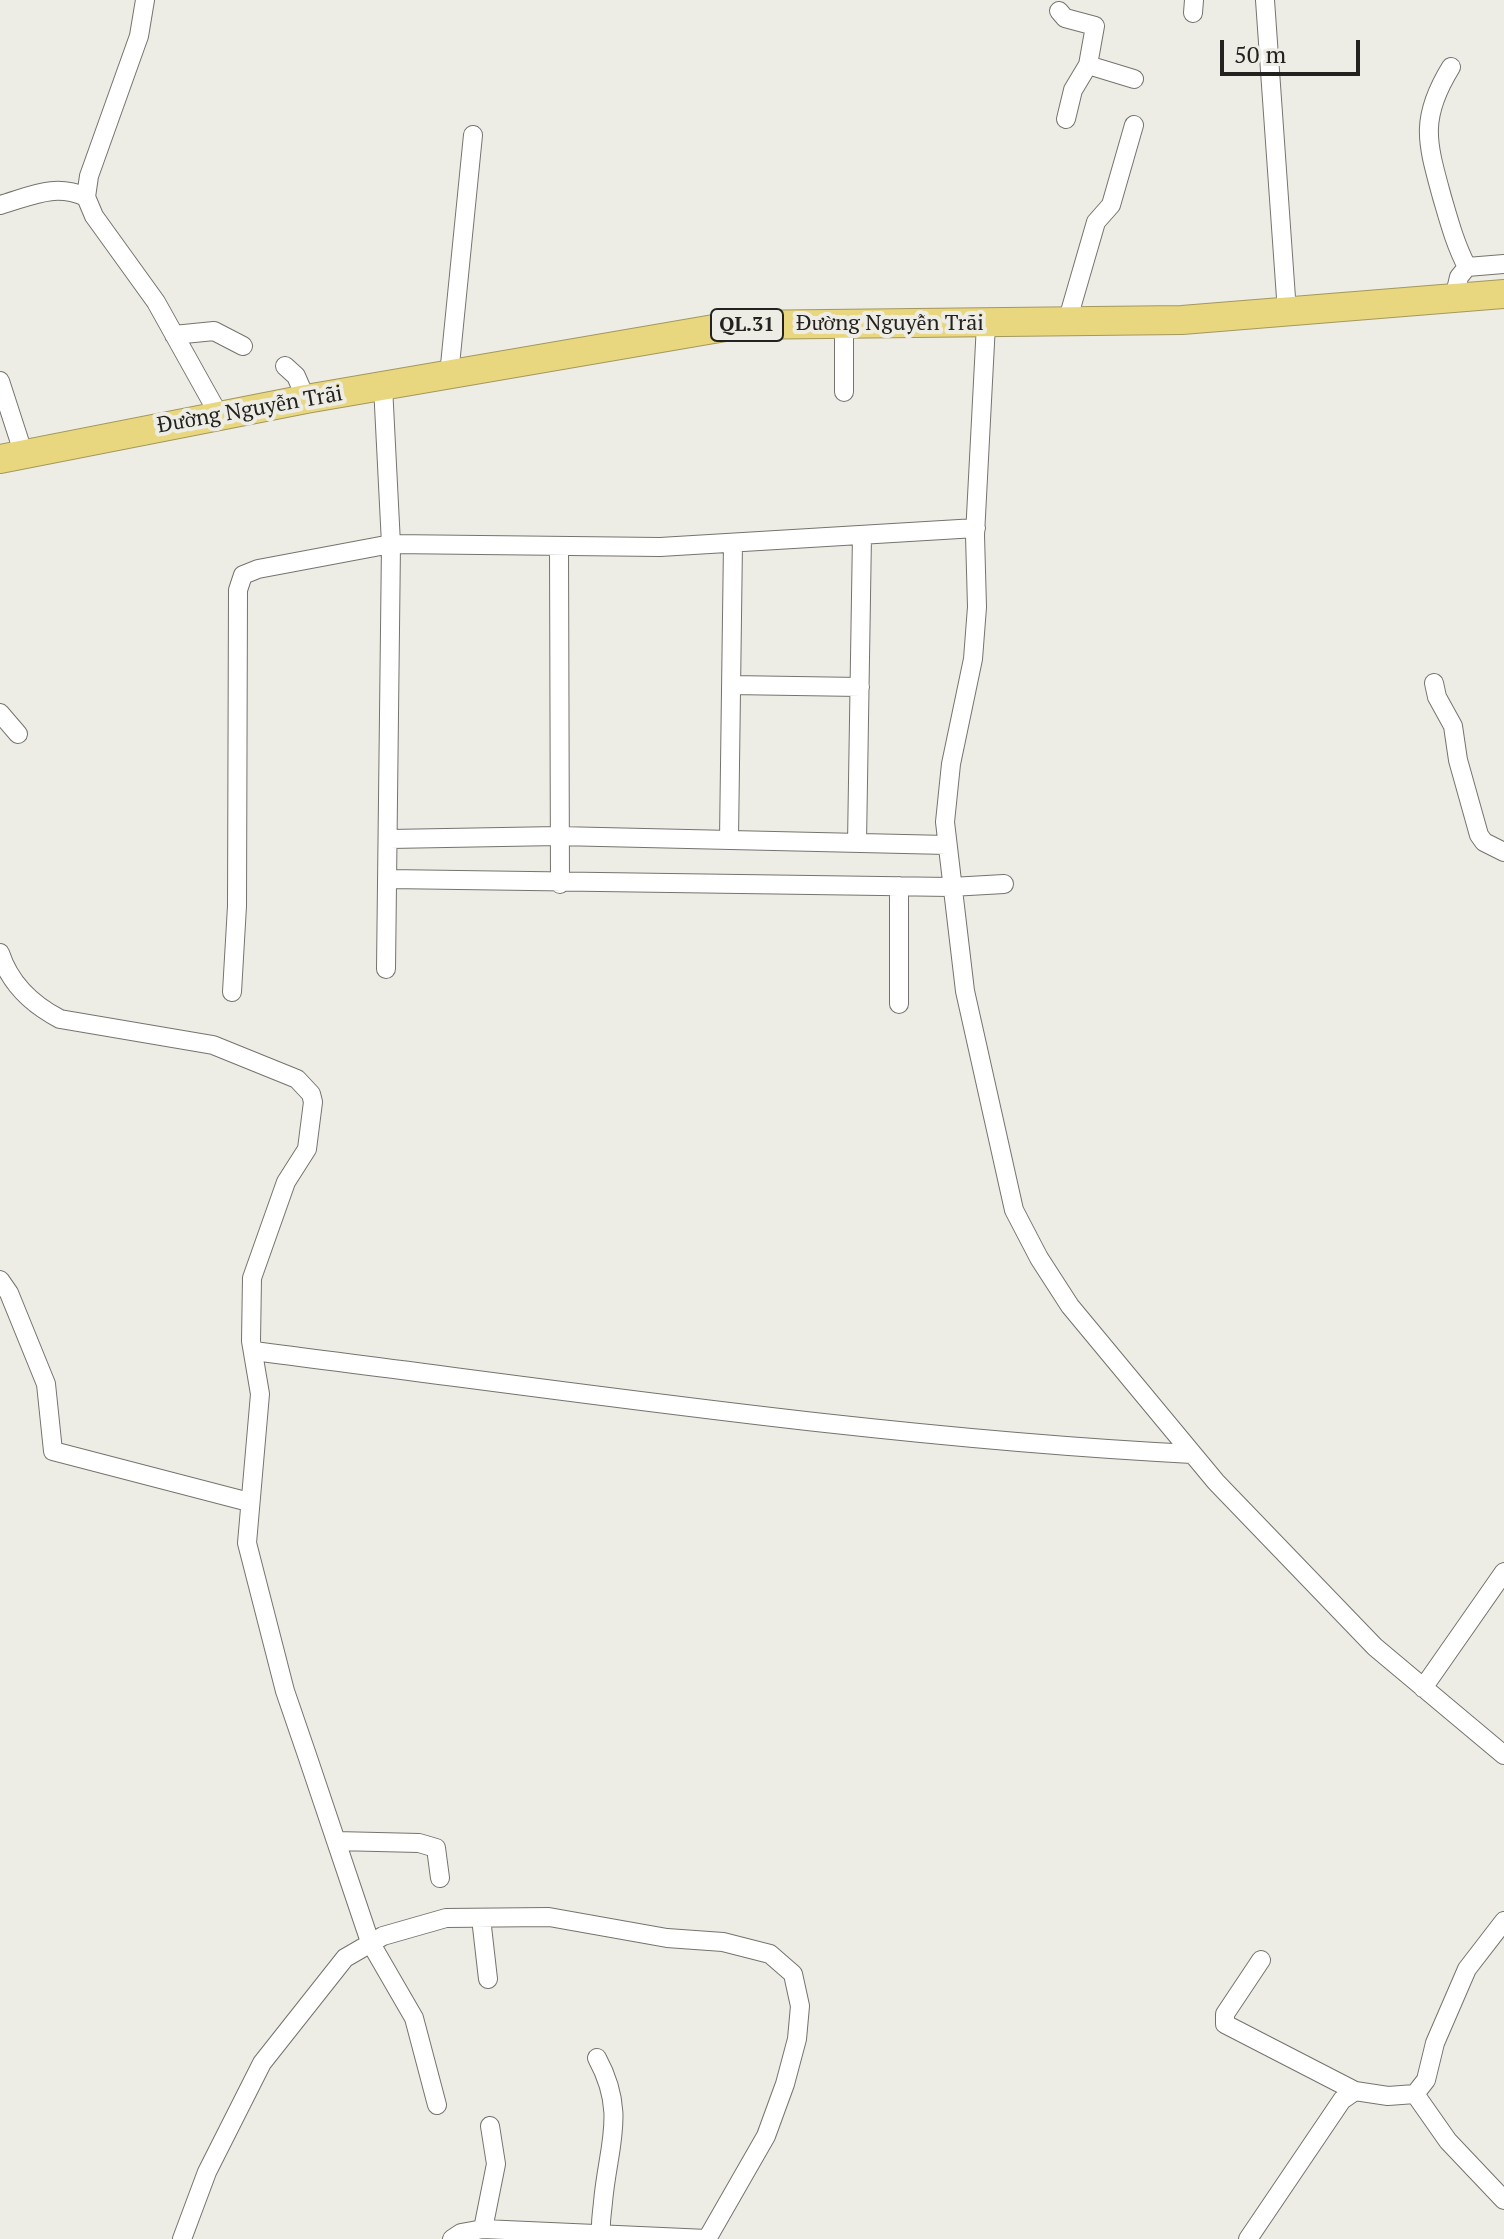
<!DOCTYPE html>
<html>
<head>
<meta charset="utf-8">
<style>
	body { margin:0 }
	#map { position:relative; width:1504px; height:2239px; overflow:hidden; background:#eeede5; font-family:"PT Serif",serif }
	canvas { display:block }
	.scale { position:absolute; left:1220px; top:40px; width:140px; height:36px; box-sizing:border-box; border:4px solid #23221f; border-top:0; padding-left:10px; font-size:24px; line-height:28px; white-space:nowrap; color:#23221f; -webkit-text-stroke:6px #eeede5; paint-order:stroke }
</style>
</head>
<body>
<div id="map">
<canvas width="1504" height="2239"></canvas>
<div class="scale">50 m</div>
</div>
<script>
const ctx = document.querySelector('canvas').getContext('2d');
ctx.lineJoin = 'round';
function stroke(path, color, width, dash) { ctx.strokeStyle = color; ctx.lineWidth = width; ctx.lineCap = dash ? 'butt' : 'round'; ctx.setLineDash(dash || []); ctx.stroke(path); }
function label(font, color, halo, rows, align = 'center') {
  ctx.font = font + ' "PT Serif",serif'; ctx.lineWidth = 8; ctx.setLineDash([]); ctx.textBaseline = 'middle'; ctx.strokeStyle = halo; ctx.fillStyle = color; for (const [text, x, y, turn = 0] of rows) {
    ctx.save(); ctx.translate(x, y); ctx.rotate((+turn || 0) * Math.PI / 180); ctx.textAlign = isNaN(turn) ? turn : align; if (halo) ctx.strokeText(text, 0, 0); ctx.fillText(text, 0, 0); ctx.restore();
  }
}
const minor = new Path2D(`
	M145 0 139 36 89 176 86 197 94 216 156 302 219 415
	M1265 0 1287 312
	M1059 11 1065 18 1095 26 1088 65 1134 79
	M1193 13 1194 0
	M1451 67C1419 119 1427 142 1442 197 1449 221 1455 244 1467 267
	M1066 119 1073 90 1088 65
	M0 205C32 196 54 183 86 197
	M1454 298 1459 277 1467 267 1504 264
	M1067 322 1096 222 1111 205 1134 125
	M986 324 975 535 977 607 973 659 951 764 945 822 965 991 1014 1210 1039 1258 1070 1306 1216 1482 1375 1647 1504 1755
	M174 335 214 331 243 346
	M285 366 296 376 306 399
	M449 375 473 135
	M0 381 23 452
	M383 386 391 544 386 969
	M844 392V325
	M559 546 560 884
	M1434 683 1437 697 1453 726 1458 760 1479 835 1484 842 1504 852
	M731 685 860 687
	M0 713 18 734
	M390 839 558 836 947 845
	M729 839 733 543
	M857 843 862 535
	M389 879 951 887 1004 884
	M899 886V1004
	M0 953C10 984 31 1004 60 1019L213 1045 297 1079 311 1094 313 1102 307 1149 286 1182 252 1278 251 1341 260 1394 247 1543 285 1691 308 1758 370 1942 414 2018 437 2105
	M232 992 237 906 238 590 243 575 258 569 391 544 660 547 976 528
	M0 1280 9 1293 46 1384 53 1451 249 1502
	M253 1351C565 1390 878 1438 1192 1454
	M1423 1688 1504 1572
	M336 1841 419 1843 436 1848 440 1878
	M481 1918 488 1979
	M1261 1960 1225 2014V2024L1355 2091
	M597 2058C627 2113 608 2145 603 2202 602 2214 599 2228 602 2239
	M1415 2094 1448 2141 1504 2200
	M483 2229 496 2164 490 2126
	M182 2239 207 2172 262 2063 345 1958 383 1936 446 1918 549 1917 667 1938 723 1942 770 1954 793 1974 800 2006 797 2039 785 2084 766 2136 707 2239
	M452 2239 461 2233 483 2229 707 2239
	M1248 2239 1342 2100 1355 2091 1388 2096 1415 2094 1426 2080 1435 2043 1467 1969 1504 1921`);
const highway = new Path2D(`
	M0 459 306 399 737 325 1182 320 1504 294`);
const shields = [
	[747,325,72]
];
const shieldNames = [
	["QL.31",747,325]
];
const streetNames = [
	["Đường Nguyễn Trãi",890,324],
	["Đường Nguyễn Trãi",250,410,-10]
];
stroke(minor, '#74736d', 20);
stroke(highway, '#a3985d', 30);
stroke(minor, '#fff', 18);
stroke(highway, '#e8d77f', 28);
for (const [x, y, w] of shields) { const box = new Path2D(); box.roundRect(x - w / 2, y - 16, w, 32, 6); ctx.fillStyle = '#eeede5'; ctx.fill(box); stroke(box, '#23221f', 2); }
label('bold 20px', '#23221f', null, shieldNames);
label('22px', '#23221f', '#eeede5', streetNames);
</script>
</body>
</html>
